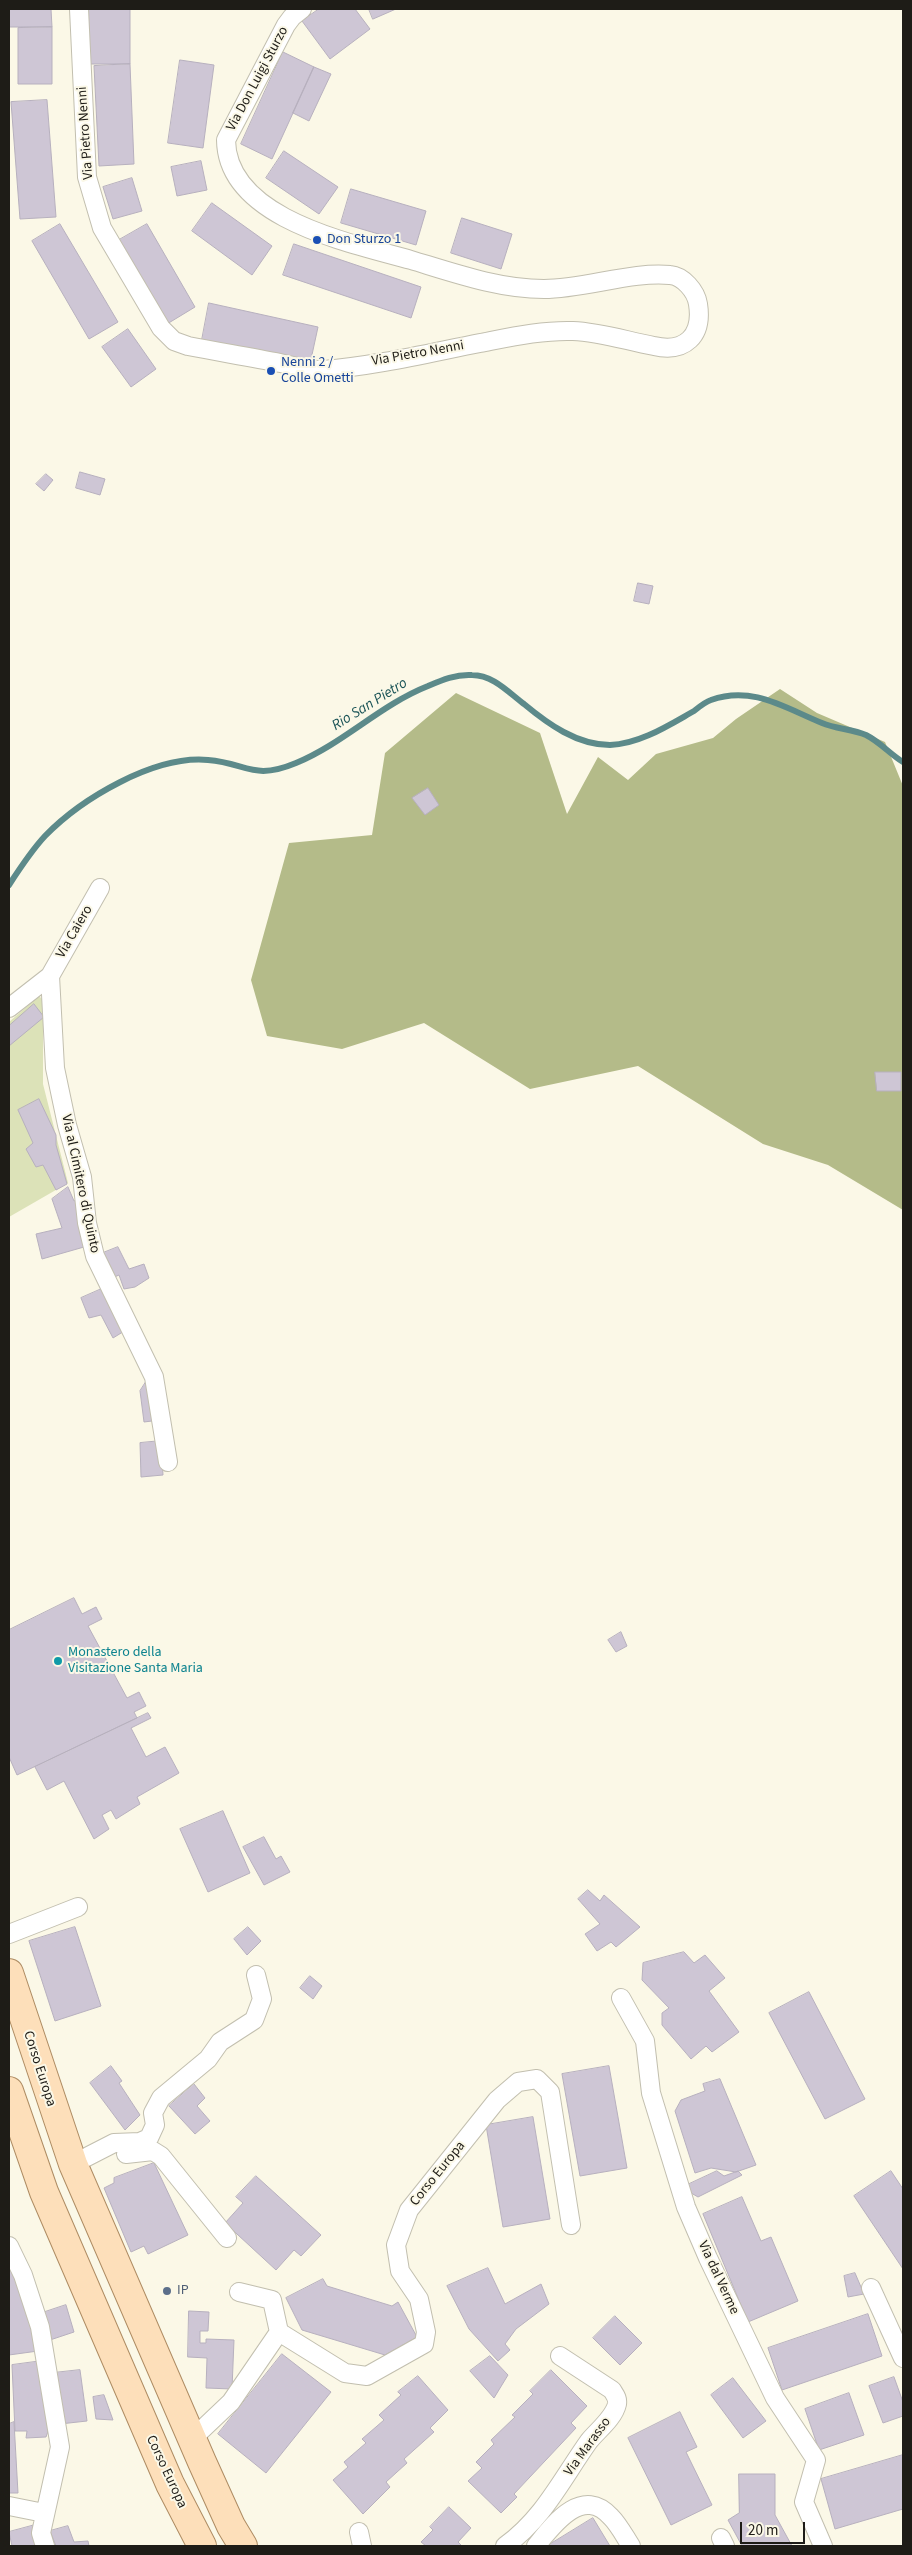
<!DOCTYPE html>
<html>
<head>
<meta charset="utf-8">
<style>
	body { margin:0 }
	#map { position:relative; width:912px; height:2555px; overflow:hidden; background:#fbf8e7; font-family:"Source Sans 3",sans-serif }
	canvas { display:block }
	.frame { position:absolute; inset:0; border:10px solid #1e1c17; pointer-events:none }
	.scale { position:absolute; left:740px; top:2522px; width:65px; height:22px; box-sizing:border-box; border:2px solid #1e1c17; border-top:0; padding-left:6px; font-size:15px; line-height:18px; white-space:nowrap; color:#1e1c17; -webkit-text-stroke:4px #fbf8e7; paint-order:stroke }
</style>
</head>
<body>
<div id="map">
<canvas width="912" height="2555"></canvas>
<div class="frame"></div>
<div class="scale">20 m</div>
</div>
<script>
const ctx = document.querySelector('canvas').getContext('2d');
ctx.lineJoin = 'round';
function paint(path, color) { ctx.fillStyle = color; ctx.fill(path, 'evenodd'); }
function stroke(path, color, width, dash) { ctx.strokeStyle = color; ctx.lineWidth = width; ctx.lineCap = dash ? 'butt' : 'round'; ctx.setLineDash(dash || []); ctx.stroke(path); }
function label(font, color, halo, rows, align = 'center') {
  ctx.font = font + ' "Source Sans 3",sans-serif'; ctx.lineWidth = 4; ctx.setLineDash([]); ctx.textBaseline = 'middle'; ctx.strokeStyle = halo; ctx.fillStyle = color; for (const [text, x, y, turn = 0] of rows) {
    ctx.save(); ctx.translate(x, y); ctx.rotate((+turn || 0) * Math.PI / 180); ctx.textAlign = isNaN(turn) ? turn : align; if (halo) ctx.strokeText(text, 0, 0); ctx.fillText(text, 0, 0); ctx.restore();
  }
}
const green = new Path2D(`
	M39 996 43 1000V1084L68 1183 9 1217V1022Z`);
const forest = new Path2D(`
	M780 689 817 713 885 742 903 786V1210L828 1165 763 1144 638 1066 530 1089 424 1023 342 1049 267 1036 251 980 289 843 372 835 385 753 456 693 540 733 567 814 598 757 628 780 656 754 713 738 736 719Z`);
const stream = new Path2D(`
	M9 885C20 868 31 851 45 836 81 799 154 755 208 760 247 763 253 781 296 763 344 743 380 705 428 686 442 680 456 674 472 675 493 675 508 692 524 704 548 724 577 745 610 745 640 744 669 725 694 711 699 707 705 702 711 700 752 685 785 708 822 723 836 729 852 729 866 735 880 742 890 754 903 762`);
const building = new Path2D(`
	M9 9H51L52 27H9Z
	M85 9H130V64H85Z
	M319 9H355L370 29 330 59 302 21Z
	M369 9H396L373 19Z
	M52 27V84H18V28Z
	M283 52 314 67 272 159 241 144Z
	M180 60 214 65 203 148 168 143Z
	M130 64 134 164 99 166 94 66Z
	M314 67 331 74 309 121 293 113Z
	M47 100 56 217 20 219 11 102Z
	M284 151 338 187 319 214 266 178Z
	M201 161 207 190 177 196 171 167Z
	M132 178 142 211 113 219 103 187Z
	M351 189 426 211 416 245 341 223Z
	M212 203 272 246 252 275 192 231Z
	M462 218 512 234 501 269 451 253Z
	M60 224 118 322 89 339 32 241Z
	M147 224 195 307 167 324 119 240Z
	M294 244 421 287 411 318 283 275Z
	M209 303 318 327 310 364 202 340Z
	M128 329 156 369 131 387 102 347Z
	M80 472 105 479 100 495 76 488Z
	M46 474 53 480 44 491 36 484Z
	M638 583 653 586 649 604 634 601Z
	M428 788 439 805 425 815 412 798Z
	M34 1004 44 1017 9 1046V1026Z
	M875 1072H901V1091H877Z
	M39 1099 56 1135V1145L67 1184 56 1190 43 1165 36 1167 26 1149 33 1143 18 1110Z
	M68 1187 74 1201 76 1200 91 1245 42 1259 36 1234 62 1228 52 1199Z
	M118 1247 129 1269 144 1264 149 1278 135 1287 124 1289 119 1275 110 1279 98 1255Z
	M106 1287 126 1330 113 1338 101 1315 89 1318 81 1298Z
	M149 1377 160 1420 144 1422 140 1391Z
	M161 1441 163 1475 141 1477 140 1443Z
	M74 1598 82 1614 96 1607 102 1619 88 1626 127 1698 139 1692 146 1706 134 1712 137 1718 17 1775 9 1757V1630Z
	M621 1632 627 1646 616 1652 608 1640Z
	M148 1713 151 1718 131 1728 146 1757 165 1747 179 1773 137 1797 140 1804 116 1819 111 1810 102 1815 109 1829 94 1839 64 1781 47 1790 35 1767Z
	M223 1811 250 1873 208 1892 180 1829Z
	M264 1837 276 1859 281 1856 290 1872 264 1885 243 1847Z
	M588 1890 600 1901 604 1895 640 1927 616 1947 611 1942 597 1951 585 1934 600 1924 578 1899Z
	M75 1927 101 2006 55 2021 29 1941Z
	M248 1927 261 1941 247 1955 234 1939Z
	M684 1952 694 1963 705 1955 725 1978 709 1991 739 2032 712 2052 706 2046 691 2059 662 2025V2013L669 2008 642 1980 643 1963Z
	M310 1976 322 1986 313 1999 300 1988Z
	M809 1992 865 2099 825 2119 769 2013Z
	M111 2066 122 2081 119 2083 140 2115 125 2130 90 2083Z
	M609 2066 627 2168 580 2176 562 2074Z
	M720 2079 756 2165 736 2172 711 2168 695 2173 675 2111 681 2100 705 2091 703 2084Z
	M194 2084 205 2098 197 2106 210 2121 195 2134 169 2106Z
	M533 2117 550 2219 503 2227 486 2125Z
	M154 2163 188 2235 148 2254 144 2246 131 2252 104 2188 114 2183V2178Z
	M717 2171 724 2176 738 2171 742 2175 698 2197 686 2190 685 2186Z
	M891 2171 903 2189V2269L854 2196Z
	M256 2176 321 2235 301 2256 294 2250 276 2270 225 2223 243 2203 236 2197Z
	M742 2197 761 2241 771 2237 798 2301 748 2322 703 2214Z
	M9 2253 11 2257 38 2351 9 2355Z
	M488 2268 505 2304 541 2284 549 2304 516 2329 505 2344 510 2350 498 2361 469 2329 447 2286Z
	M855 2273 864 2294 848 2297 844 2276Z
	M323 2279 327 2286 392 2306 398 2302 417 2337 385 2355 302 2330 286 2298Z
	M66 2305 74 2332 50 2340 42 2313Z
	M189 2311 209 2312 208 2331H200V2343H206V2339L234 2340 232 2389 206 2388 207 2358 188 2357Z
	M868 2314 882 2356 782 2390 768 2348Z
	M615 2316 642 2343 620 2365 593 2338Z
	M282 2354 331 2392 266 2473 218 2434Z
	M490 2356 508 2375 494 2398 470 2371Z
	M42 2361 51 2423 46 2437 26 2438 27 2431H15L12 2365Z
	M80 2370 87 2421 60 2424 53 2373Z
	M551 2370 587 2406 571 2423 576 2428 514 2494 517 2497 501 2513 468 2481 482 2468 476 2462 494 2444 491 2440 515 2417 512 2415 533 2394 530 2391Z
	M418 2376 448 2410 430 2428 434 2432 404 2459 407 2463 386 2482 390 2487 363 2514 333 2480 348 2467 344 2462 366 2443 362 2439 384 2420 379 2415 401 2395 398 2392Z
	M894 2377 903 2402V2416L883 2423 869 2386Z
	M733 2378 766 2421 743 2438 711 2395Z
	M849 2393 864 2435 819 2450 805 2409Z
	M104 2395 113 2420 96 2419 93 2397Z
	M680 2412 697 2447 686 2452 712 2505 671 2525 628 2438Z
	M14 2422 18 2493H9V2424Z
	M903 2455V2509L835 2529 821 2479Z
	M739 2474H775V2515L792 2546H742L728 2520 739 2513Z
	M449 2507 471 2528 458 2542 462 2546H426L421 2542 433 2530 430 2527Z
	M593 2518 610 2546H547Z
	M35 2525 41 2546H12L9 2532Z
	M68 2526 74 2542 88 2541 89 2546H56L50 2531Z`);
const street = new Path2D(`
	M79 9 87 177 102 228 161 328 174 341 188 346C219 352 250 357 280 363 294 366 310 371 323 370 376 366 429 353 480 343 511 337 542 330 573 331 600 332 627 341 654 346 685 353 703 336 698 304 696 291 683 276 670 275 633 271 584 289 544 289 499 289 454 273 411 260 351 243 227 219 226 140L286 25 292 17 302 9
	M100 888 50 976 55 1068 67 1125 82 1177 87 1223 95 1256 154 1377 168 1462
	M9 1008 50 976
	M9 1934 78 1907
	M621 1998 645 2041 651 2093 686 2207 708 2258 775 2398 816 2460 804 2502 823 2546
	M126 2154 153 2151 161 2156 227 2238
	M73 2164 114 2143 140 2142 149 2138 155 2125 153 2113 161 2098 208 2059 220 2042 254 2020 262 1999 256 1975
	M9 2246 23 2275 40 2327 60 2447 41 2533 45 2546
	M871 2288 903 2358
	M239 2292 272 2300 279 2332
	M192 2439 231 2402 279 2332 345 2373 367 2376 424 2344 426 2332 419 2299 400 2271 396 2245 409 2210 497 2100 518 2082 537 2079 550 2092 571 2225
	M9 2506 44 2513
	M359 2532 362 2546
	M721 2538 725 2546
	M505 2546C543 2519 562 2479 589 2441 597 2431 614 2418 617 2404 618 2398 615 2395 612 2390L560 2356
	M536 2546C553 2525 582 2485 611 2517 619 2525 625 2537 631 2546`);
const primary = new Path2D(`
	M9 1973 73 2164 202 2462 231 2526 243 2546
	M9 2091 44 2192 170 2484 202 2546`);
const markers = [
	[317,240,5,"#1a4fb4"],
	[271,371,5,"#1a4fb4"],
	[58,1661,5,"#0f9aa8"],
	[167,2291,5,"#5c6f8a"]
];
const streetNames = [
	["Via Don Luigi Sturzo",258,79,-62],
	["Via Pietro Nenni",86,133,-94],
	["Via Pietro Nenni",418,354,-10],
	["Via Caiero",75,932,-60],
	["Via al Cimitero di Quinto",80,1184,78],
	["Corso Europa",39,2069,72],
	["Corso Europa",438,2174,-51],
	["Via dal Verme",718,2278,65],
	["Via Marasso",588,2447,-54],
	["Corso Europa",166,2472,65]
];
const transitNames = [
	["Don Sturzo 1",327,240],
	["Nenni 2 /",281,363],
	["Colle Ometti",281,379]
];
const cultureNames = [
	["Monastero della",68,1653],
	["Visitazione Santa Maria",68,1669]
];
const serviceNames = [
	["IP",177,2291]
];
const waterNames = [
	["Rio San Pietro",370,705,-32]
];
paint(green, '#dce2b8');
paint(forest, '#b4bb89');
stroke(stream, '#5c8a8a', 6);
paint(building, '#cec6d5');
stroke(building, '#b7b0be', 1);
stroke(street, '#c2bfaf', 20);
stroke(primary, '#ae8c63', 30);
stroke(street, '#fff', 18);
stroke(primary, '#fddfba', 28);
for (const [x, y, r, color] of markers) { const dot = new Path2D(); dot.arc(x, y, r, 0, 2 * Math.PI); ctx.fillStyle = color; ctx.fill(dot); stroke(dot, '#fbf8e7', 2); }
label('14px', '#1e1c17', '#fbf8e7', streetNames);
label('14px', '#164399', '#fbf8e7', transitNames, 'left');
label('14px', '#0d838f', '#fbf8e7', cultureNames, 'left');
label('14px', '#4e5e75', '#fbf8e7', serviceNames, 'left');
label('italic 15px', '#185255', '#fbf8e7', waterNames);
</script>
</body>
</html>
